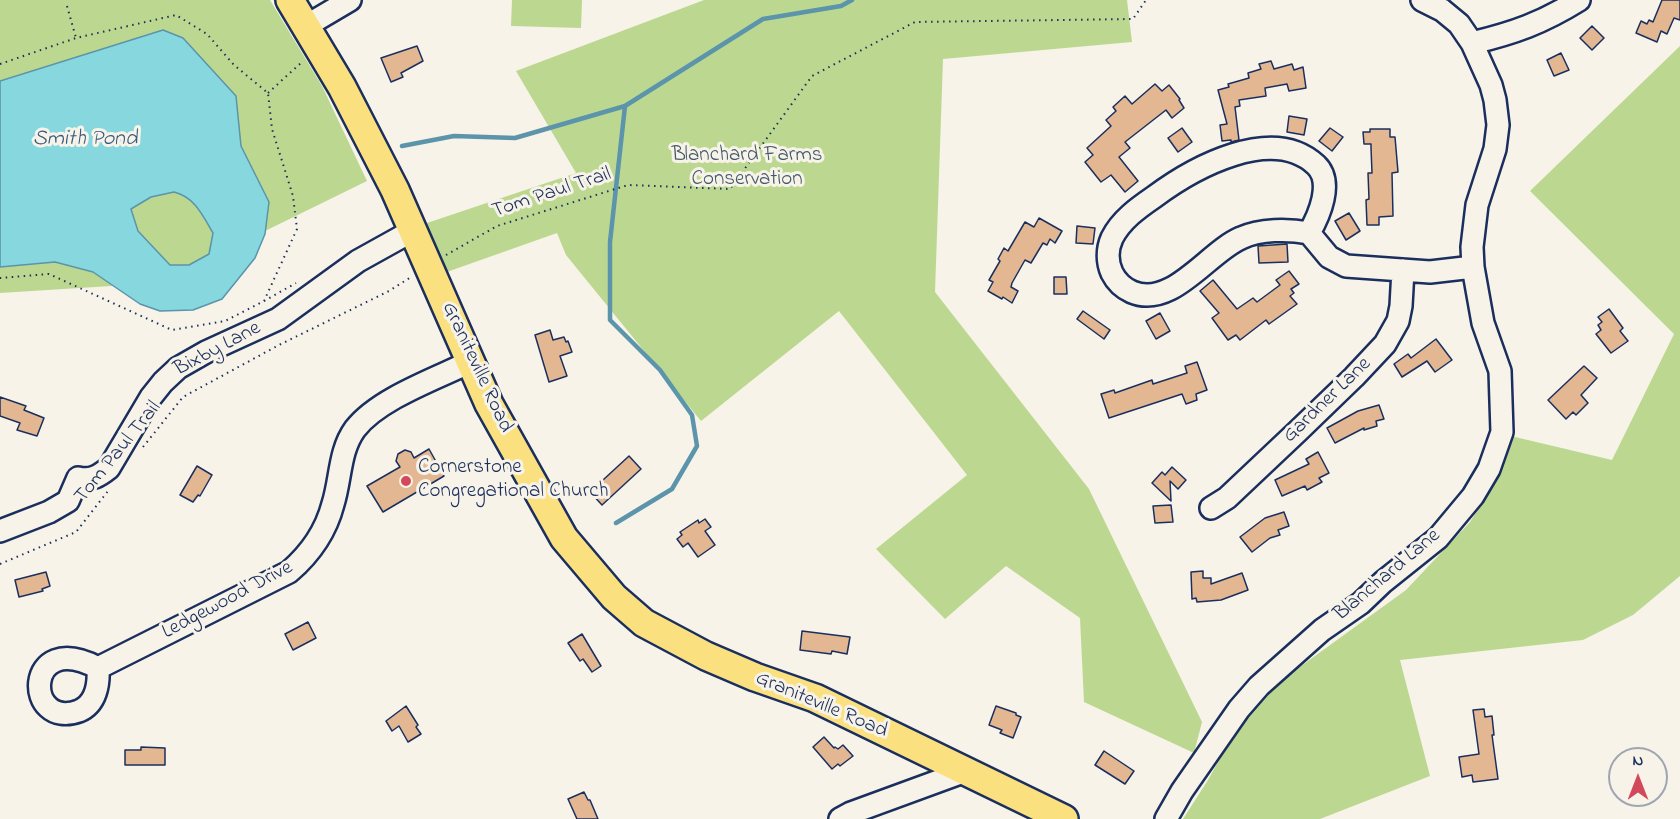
<!DOCTYPE html>
<html>
<head>
<meta charset="utf-8">
<style>
	body { margin:0 }
	#map { position:relative; width:1680px; height:819px; overflow:hidden; background:#f7f3e8; font-family:"Indie Flower",sans-serif }
	canvas { display:block }
	.north { position:absolute; left:1608px; top:747px; width:60px; height:60px; box-sizing:border-box; background:#f7f3e8; border:2px solid #9fa5b1; border-radius:50%; rotate:0deg; font-size:16px; font-weight:700; line-height:24px; text-align:center; color:#1b2f5e }
	.north::after { content:''; display:block; margin:auto; width:21px; height:27px; background:#d1495b; clip-path:polygon(50% 0,100% 100%,50% 72%,0 100%) }
</style>
</head>
<body>
<div id="map">
<canvas width="1680" height="819"></canvas>
<div class="north">N</div>
</div>
<script>
const ctx = document.querySelector('canvas').getContext('2d');
ctx.lineJoin = 'round';
function paint(path, color) { ctx.fillStyle = color; ctx.fill(path, 'evenodd'); }
function stroke(path, color, width, dash) { ctx.strokeStyle = color; ctx.lineWidth = width; ctx.lineCap = dash ? 'butt' : 'round'; ctx.setLineDash(dash || []); ctx.stroke(path); }
function label(font, color, halo, rows, align = 'center') {
  ctx.font = font + ' "Indie Flower",sans-serif'; ctx.lineWidth = 6; ctx.setLineDash([]); ctx.textBaseline = 'middle'; ctx.strokeStyle = halo; ctx.fillStyle = color; for (const [text, x, y, turn = 0] of rows) {
    ctx.save(); ctx.translate(x, y); ctx.rotate((+turn || 0) * Math.PI / 180); ctx.textAlign = isNaN(turn) ? turn : align; if (halo) ctx.strokeText(text, 0, 0); ctx.fillText(text, 0, 0); ctx.restore();
  }
}
const green = new Path2D(`
	M0 0H270L322 86 367 181 159 283 0 293Z
	M512 0H582L581 28 511 26Z
	M704 0H1127L1132 42 943 59 935 292 1089 489 1202 722 1194 753 1084 702 1080 618 1006 566 945 619 876 549 967 475 839 311 701 421 566 255 557 233 444 273 424 224 576 173 516 71Z
	M1680 46V576L1633 615 1583 640 1400 660 1430 776 1320 819H1183L1208 780 1240 722 1268 690 1406 590 1470 522 1502 470 1511 436 1612 460 1674 334 1530 191Z`);
const water = new Path2D(`
	M163 30 183 38 236 96 241 146 269 202 265 234 255 258 222 299 193 310 160 311 140 304 93 272 55 262 0 267V81ZM174 192C195 197 203 216 213 233L209 254 189 265H170L138 231 131 209 151 197Z`);
const stream = new Path2D(`
	M402 146 454 136 515 138 625 106 763 19 841 6 852 0
	M616 523 672 489 697 446 692 415 660 370 610 320V242L625 106`);
const building = new Path2D(`
	M1662 0H1680V20L1674 18 1667 34 1661 31 1657 42 1636 33 1641 21 1647 24 1649 20 1653 22Z
	M1592 26 1604 38 1592 50 1580 38Z
	M417 46 423 61 401 73 403 77 391 82 381 58Z
	M1561 53 1569 70 1554 76 1547 60Z
	M1271 61 1274 69 1292 64 1294 70 1303 67 1306 88 1289 91 1287 84 1265 88 1266 96 1239 100 1240 106 1235 107 1239 140 1231 142V140L1222 141 1220 125 1227 124 1218 90 1229 87 1228 84 1249 78 1248 73 1261 69 1259 64Z
	M1155 84 1162 91 1169 85 1180 99 1179 100 1184 108 1172 118 1166 110 1125 142 1130 148 1119 157 1138 181 1125 192 1111 175 1101 182 1085 162 1093 155 1087 148 1111 126 1106 120 1116 111 1113 107 1125 96 1132 104Z
	M1289 116 1307 119 1304 135 1287 132Z
	M1182 128 1192 142 1178 152 1168 138Z
	M1330 128 1343 137 1332 151 1319 141Z
	M1370 129H1390V137H1395L1398 172 1392 173 1393 216 1379 217V225H1367L1366 200 1369 199 1368 173H1372L1371 148V144H1364L1363 132H1370Z
	M1349 213 1360 231 1346 240 1335 221Z
	M1039 218 1062 231 1055 243 1050 239 1047 245 1043 243 1031 263 1025 260 1012 283 1011 287 1018 291 1012 303 1003 297 1002 299 988 291 993 282 989 280 1000 261 998 259 1004 248 1008 251 1025 222 1034 227Z
	M1077 226 1095 228 1093 244 1076 243Z
	M1287 244 1288 262 1259 263 1258 246Z
	M1289 271 1299 284 1291 289 1294 293 1290 296 1297 304 1269 324 1266 320 1240 340 1236 335 1228 340 1212 318 1219 313 1200 291 1213 280 1237 309 1253 298 1257 302 1280 285 1276 280Z
	M1054 277H1066L1067 294H1054Z
	M1609 309 1623 328 1620 331 1628 341 1611 353 1596 334 1601 330 1598 325 1602 322 1598 317Z
	M1083 311 1110 330 1104 339 1077 319Z
	M1160 313 1170 331 1156 339 1146 321Z
	M550 330 553 340 564 337 566 342 568 341 572 352 560 356 567 376 549 382 535 335Z
	M1436 339 1452 360 1435 372 1427 361 1402 377 1394 364 1408 354 1411 358Z
	M1197 362 1207 390 1196 394 1197 400 1186 404 1182 394 1109 418 1101 394 1114 390 1115 393 1152 380 1153 384 1187 373 1185 366Z
	M1584 366 1597 378 1581 395 1588 403 1576 415 1573 412 1566 419 1548 400Z
	M0 397 26 406 24 410 44 418 37 436 17 430 20 423 0 416Z
	M1379 405 1384 419 1376 421 1377 426 1364 430V428L1335 443 1327 428 1358 411Z
	M429 449 444 476 383 512 367 486 400 467 396 461 398 454 405 450 411 452 414 458Z
	M1318 452 1329 473 1319 478 1322 482 1307 490 1305 486 1282 496 1275 480 1309 464 1306 459Z
	M629 456 641 469 602 505 590 492Z
	M197 466 212 475 200 496 198 495 193 502 180 495Z
	M1172 467 1186 480 1178 489 1170 481 1171 501 1152 483 1162 472 1165 475Z
	M1171 505 1173 522 1155 523 1153 506Z
	M1284 512 1289 526 1278 530 1280 535 1270 538 1252 552 1240 537 1265 518Z
	M705 519 711 527 705 531 715 545 698 557 688 543 683 547 677 539 682 535 680 532 698 520 699 523Z
	M1203 571V578H1211V584L1242 573 1248 590 1221 600 1197 602 1196 598 1192 599 1191 572Z
	M46 572 50 586 42 589 43 591 19 597 15 580Z
	M308 622 316 638 293 650 285 634Z
	M802 631 850 637 847 654 832 651 831 654 800 650Z
	M582 634 601 666 592 672 583 659 580 661 568 643Z
	M406 706 418 725 416 727 421 734 408 742 399 726 392 731 386 721Z
	M996 706 1016 713V715L1021 717 1013 738 1000 733 1002 730 989 725Z
	M1484 709 1485 717 1492 716 1494 735H1492L1498 779 1473 782 1472 775 1462 777 1459 757 1479 754 1473 710Z
	M824 737 834 748 835 747 838 749 843 745 853 756 840 766 838 764 832 769 813 747Z
	M141 747 165 748V765H125V750H141Z
	M1104 751 1134 771 1125 784 1095 765Z
	M584 792 588 800H590L598 819H577L568 799Z`);
const path = new Path2D(`
	M67 6 76 38
	M0 64 76 38 176 15 207 34 234 65 268 93 272 129 293 196 297 229 264 301 225 321 172 330 49 274 0 278
	M268 93 303 61
	M446 255 497 226 628 185 730 189 812 76 915 22 1133 19 1146 0
	M264 301 296 283
	M143 447 183 397 279 345 389 291 411 277
	M0 564 76 532 108 491`);
const minor = new Path2D(`
	M306 26 350 0
	M1472 43C1514 33 1542 23 1579 0
	M1309 233C1319 216 1334 182 1316 165 1272 124 1193 168 1154 197 1138 208 1121 220 1112 238 1107 249 1107 262 1112 273 1116 281 1123 288 1132 292 1172 309 1208 252 1241 238 1260 229 1288 229 1309 233L1329 257 1346 266 1430 272 1473 267
	M1211 508 1227 498 1298 431 1354 377 1385 344 1398 321 1401 306 1403 270
	M0 531 49 512 68 501 78 478C91 481 99 476 109 468L151 397 163 382 178 368 206 352 278 319 358 261 412 231
	M98 668C99 684 96 704 79 711 24 731 23 628 98 668L289 572C310 554 326 531 333 504 341 479 339 451 355 429 378 399 435 379 470 362
	M840 819 851 813 963 772
	M1166 819 1182 791 1239 709 1259 686 1322 630 1361 603 1383 582 1438 538 1473 496 1489 469 1502 432 1500 371 1483 323 1473 267 1472 247 1477 205 1495 149 1498 125 1495 100 1491 85 1472 43 1459 24 1442 10 1422 0`);
const major = new Path2D(`
	M290 0 342 87 395 190 489 404 564 538 614 597 644 623 706 656 755 677 815 698 1064 819`);
const markers = [
	[406,481,6,"#d1495b"]
];
const parkNames = [
	["Blanchard Farms",747,157],
	["Conservation",747,181]
];
const streetNames = [
	["Tom Paul Trail",552,194,-18],
	["Bixby Lane",218,350,-28],
	["Graniteville Road",476,368,65],
	["Gardner Lane",1328,401,-44],
	["Tom Paul Trail",119,453,-51],
	["Blanchard Lane",1388,576,-40],
	["Ledgewood Drive",228,601,-28],
	["Graniteville Road",821,706,23]
];
const poiNames = [
	["Cornerstone",418,469],
	["Congregational Church",418,493]
];
const waterNames = [
	["Smith Pond",85,140]
];
paint(green, '#bcd890');
paint(water, '#86d7de');
stroke(water, '#5b94ab', 1.5);
stroke(stream, '#5b94ab', 4.5);
paint(building, '#e2b792');
stroke(building, '#1b2f5e', 1.5);
stroke(minor, '#1b2f5e', 26);
stroke(major, '#1b2f5e', 32);
stroke(path, '#1b2f5e', 2, [1.5, 4.5]);
stroke(minor, '#f7f3e8', 21);
stroke(major, '#fbe080', 27);
for (const [x, y, r, color] of markers) { const dot = new Path2D(); dot.arc(x, y, r, 0, 2 * Math.PI); ctx.fillStyle = color; ctx.fill(dot); stroke(dot, '#f7f3e8', 2); }
label('21px', '#43596a', '#f7f3e8', parkNames);
label('21px', '#1b2f5e', '#f7f3e8', streetNames);
label('21px', '#1b2f5e', '#f7f3e8', poiNames, 'left');
label('italic 22px', '#36597e', '#f7f3e8', waterNames);
</script>
</body>
</html>
